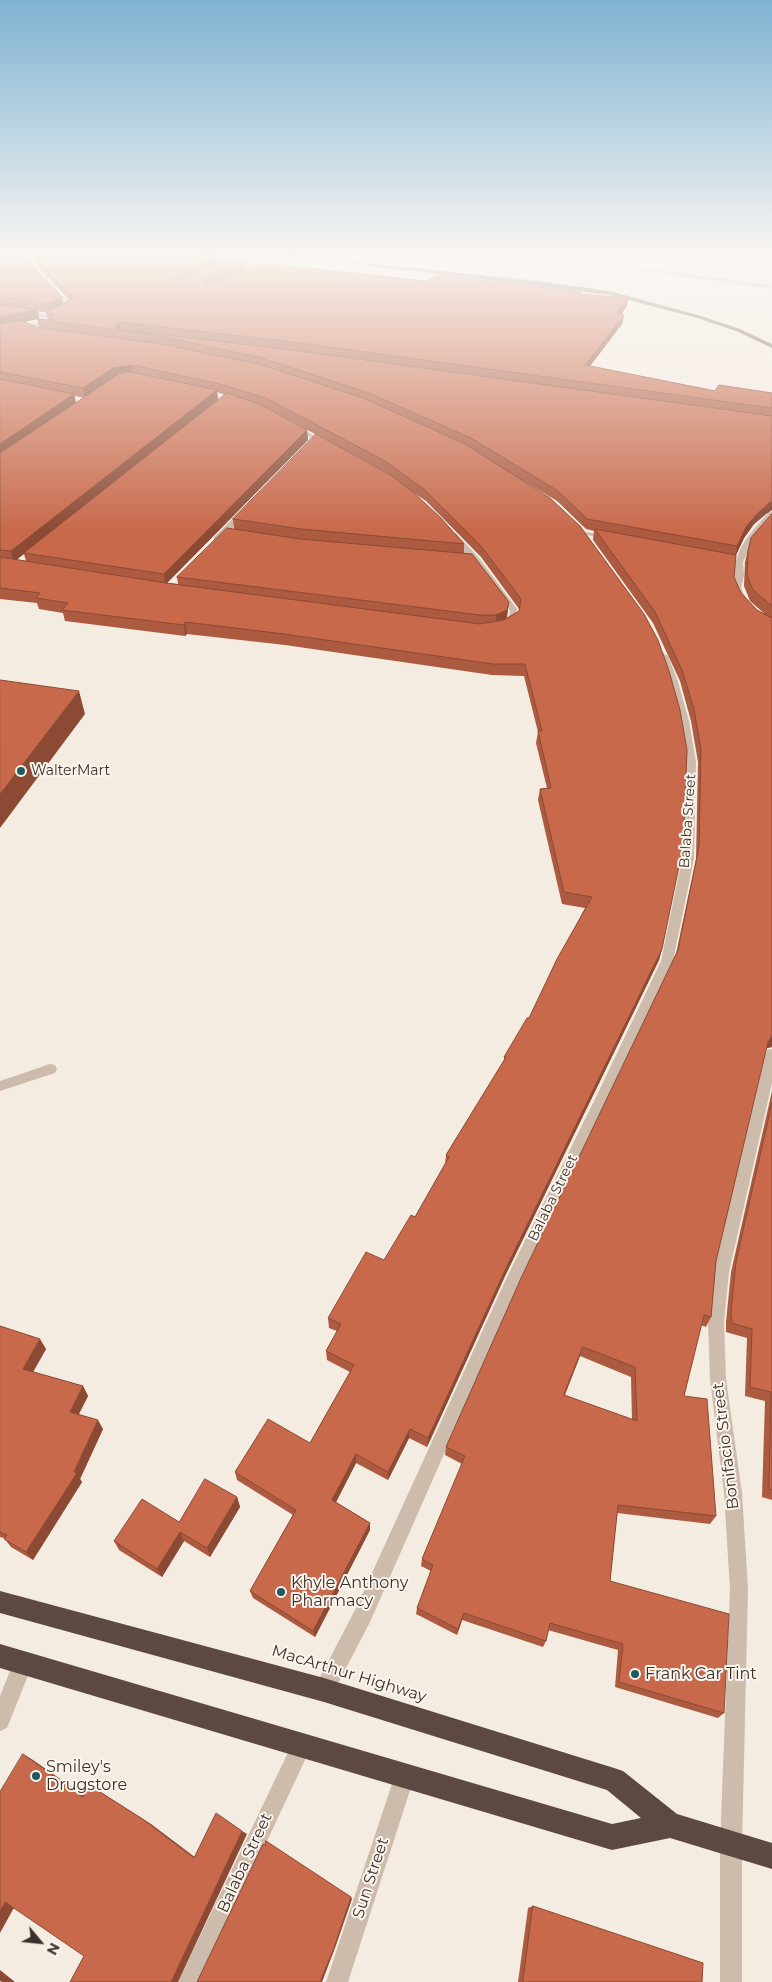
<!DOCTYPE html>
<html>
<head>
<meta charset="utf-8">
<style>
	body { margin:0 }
	#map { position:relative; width:772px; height:1982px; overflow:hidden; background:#f4ebe1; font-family:Montserrat,sans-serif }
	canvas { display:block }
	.north { position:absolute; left:15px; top:1917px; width:50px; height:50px; -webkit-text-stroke:4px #fbf5ee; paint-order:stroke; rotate:118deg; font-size:14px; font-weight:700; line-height:20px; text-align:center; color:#3b302b }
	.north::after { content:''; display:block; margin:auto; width:18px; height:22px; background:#3b302b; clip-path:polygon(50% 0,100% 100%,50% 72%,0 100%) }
</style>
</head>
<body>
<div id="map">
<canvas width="772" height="1982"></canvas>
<div class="north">N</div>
</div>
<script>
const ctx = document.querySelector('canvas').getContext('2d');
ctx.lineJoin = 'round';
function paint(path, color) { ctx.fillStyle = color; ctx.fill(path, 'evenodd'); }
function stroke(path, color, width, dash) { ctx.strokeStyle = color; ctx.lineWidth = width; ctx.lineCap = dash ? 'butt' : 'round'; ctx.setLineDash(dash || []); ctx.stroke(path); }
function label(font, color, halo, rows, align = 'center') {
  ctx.font = font + ' Montserrat,sans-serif'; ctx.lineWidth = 4; ctx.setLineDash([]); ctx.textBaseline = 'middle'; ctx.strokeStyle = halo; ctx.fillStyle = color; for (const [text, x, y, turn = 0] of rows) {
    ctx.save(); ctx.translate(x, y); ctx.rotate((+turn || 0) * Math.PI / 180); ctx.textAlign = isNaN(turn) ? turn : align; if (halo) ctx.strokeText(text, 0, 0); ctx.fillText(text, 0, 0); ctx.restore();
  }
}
const minor = new Path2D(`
	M26 254H30L36 268 72 305V307L63 313H59V311L67 306 32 270Z
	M535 254 772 285V289L537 255Z
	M201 258 268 268 270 269 268 270 199 260Z
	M0 307 52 315 55 317 52 319 0 311Z
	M40 323 38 326 0 332V328Z
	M293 423 330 445 331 446 326 447 291 426 290 425Z
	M242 509 249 511 220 541H214V537Z
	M769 512H772V519L754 539 743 562 744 575 741 588 747 600 740 602 733 588C735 579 734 568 736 561 741 541 756 527 769 512Z
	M580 531 609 536 613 538 609 540 579 533Z
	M450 533H456L479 558 517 609 515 624 508 628H502V624L508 621 510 611 473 562 450 537Z
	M663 653 668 656 678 682 689 721 696 762 694 859 673 961 518 1286 370 1622 331 1697 324 1700 317 1697 314 1690 317 1683 356 1608 507 1277 597 1095 661 961 682 859 686 762 679 721 668 682 658 656Z
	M772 1049V1083L729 1272 724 1322 726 1379 742 1493 748 1589 742 1845V1982H720V1845L730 1589 724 1493 710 1379 708 1322 713 1272 765 1054 767 1050Z
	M50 1064 55 1065 57 1069 55 1073 0 1091V1081Z
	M23 1653 30 1656 33 1663 7 1728 0 1731V1696L16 1656Z
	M302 1735 309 1738 312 1745 201 1982H178L295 1738Z
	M405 1765 412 1768 415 1775 348 1982H326L395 1775 398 1768Z`);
const major = new Path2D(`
	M276 254 538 281 609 291 698 315 740 329 772 344V348L736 331 694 317 609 295Z`);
const highway = new Path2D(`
	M0 1591 324 1678 614 1768 623 1771 677 1814 772 1843V1869L670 1838 612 1850 0 1668V1644L612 1824 641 1818 607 1790 324 1702 0 1613Z`);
const wall = new Path2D(`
	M0 254 29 263 64 303 69 300 38 267 32 254H197L217 257 218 264 246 261V268L427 281 581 294 627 306 621 315H624L622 324 590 366 715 391 772 393V510L766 514 754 524 744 538 736 555 734 577 741 593 757 610 765 614 750 601 744 586 745 562 751 538 772 514V1047L766 1048 716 1261 711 1317 706 1327 701 1325 684 1396 716 1516 710 1524 617 1513 610 1581 724 1713 718 1718 615 1687 618 1650 548 1630 546 1641 543 1647 462 1620 457 1635 416 1614 417 1608 431 1571 421 1566 422 1559 462 1464 445 1455 446 1447 676 954 696 859 698 762 691 721 680 681 653 623 593 540 594 531 586 529 557 501 522 480 662 949 659 960 505 1276 427 1447 409 1438 388 1480 356 1463 336 1502 370 1523V1530L315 1637 253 1598 250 1591 293 1515 237 1480 235 1472 310 1443 350 1372 327 1360 326 1351 337 1331 329 1328 328 1318 384 1260 415 1217 445 1164 446 1155 504 1061V1057L529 1018 585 908 562 904 538 800 540 789 547 788 536 743 538 732 524 676 492 675 285 645 187 634 185 636 65 621 63 613 39 609 37 603 0 599ZM38 311 48 313H46L48 319H39ZM37 319 39 327H36L24 322ZM217 392 225 395 149 454 218 400ZM75 396 84 398 76 403ZM265 407 389 474 233 519 234 529 177 577 178 584 167 583 308 440 307 430ZM414 493 426 501 481 557 519 609V611L507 618 508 611 464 554V544ZM24 554 26 561 17 560 21 556ZM580 1356 631 1377 632 1420 565 1395Z
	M772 1091V1500L762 1497 765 1401 745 1396 747 1338 726 1332V1322L731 1272Z
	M0 1326 46 1349 33 1372 83 1386 88 1396 79 1414 103 1429 80 1479 82 1482 33 1560 11 1547 4 1538 0 1537Z
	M237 1497 240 1507 210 1557 184 1541 162 1577 119 1550 114 1541 179 1522Z
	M533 1906 702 1982H518L528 1908Z`);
const shadedWall = new Path2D(`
	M217 257 218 265 177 282 175 277 176 274Z
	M246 261V269L205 287 204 282V279Z
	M62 297 64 306 50 313 48 304Z
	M628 298 627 306 614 323 616 314Z
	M37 310 39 319 0 326V317Z
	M624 315 622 324 584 374 585 365Z
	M119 322 120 330H116L115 326Z
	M132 365 133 374 85 398 83 388 113 368Z
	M217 390 218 400 25 553H24V554L13 562 11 551Z
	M74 394 76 404 0 456V444Z
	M307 430 308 440 165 585 164 574Z
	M772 501V510L766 514 754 524 744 538 735 557 737 546 746 527 757 514 769 503Z
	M509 602 506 620 496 624V615Z
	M185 622 187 634 185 636 184 625Z
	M79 691 85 714 0 828V794Z
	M662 949 659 960 505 1276 427 1447 428 1438 507 1266Z
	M772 1036V1047L767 1048 768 1042Z
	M40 1339 46 1349 29 1379 23 1369Z
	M583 1347 580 1356 561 1404 564 1395Z
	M83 1386 88 1396 75 1421 70 1412Z
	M98 1420 103 1429 80 1479 82 1482 33 1560 26 1552 74 1472Z
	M410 1429 409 1438 388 1480V1472Z
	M356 1454V1463L333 1508 332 1500Z
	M237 1497 240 1507 210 1557 207 1548Z
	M370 1523V1530L315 1637 313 1631Z
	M180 1532 184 1541 162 1577 157 1569Z
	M464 1613 462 1620 457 1635 458 1629Z
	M23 1754 33 1760 92 1801 83 1797Z
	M89 1785 151 1824 200 1861 194 1858Z
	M242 1831 247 1834 178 1982H171Z
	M351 1897 352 1899 335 1948 322 1982H320Z
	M5 1902 16 1904 0 1933V1911Z
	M0 1970 15 1982H2L0 1981Z`);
const building = new Path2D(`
	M0 254H25L29 263 62 297 48 304 0 297Z
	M34 254H197L217 257 176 274 175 277 178 280 231 259 246 261 204 279V282L207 285 260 263 427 281 436 275 581 292 580 294 628 298 616 314 624 315 585 365 715 391 719 385 772 393V408L293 342 119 322 115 326 116 329 292 350 772 416V501L769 503 757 514 746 527 737 546 587 519 558 491 471 438 369 393 262 358 162 336 37 319 52 320 53 315 46 313 73 298 36 259Z
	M0 305 37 310 0 317Z
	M23 321 36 327 161 344 259 364 363 398 465 444 550 498 580 526 644 614 658 640 669 671 680 710 687 750 683 847 662 949 507 1266 428 1438 410 1429 388 1472 356 1454 332 1500 370 1523 313 1631 250 1591 296 1510 235 1472 268 1419 310 1443 354 1365 326 1351 341 1324 328 1318 366 1252 384 1260 411 1215 415 1217 449 1157 446 1155 506 1057H504L527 1018H529L557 959 592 897 564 892 540 789 551 788 538 731H542L525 664H493L284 634 185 622 184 625 62 610 68 603 36 598 40 593 0 588V557L166 583 480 624 504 620 519 611 521 599 481 546 426 491 385 461 266 398 220 384 132 365 113 368 83 388 0 372V324Z
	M131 372 217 390 11 551 0 550V453L119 374Z
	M0 379 74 394 0 444Z
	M227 393 259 404 307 430 164 574 24 553Z
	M316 434 392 476 413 492 441 518 464 544 301 529 233 519Z
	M772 514V606L753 590 747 575 748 551 751 538Z
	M227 528 300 539 472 554 509 602 507 610 496 615H480L177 577Z
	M595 529 736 555 734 577 741 593 757 610 772 618V1036L768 1042 716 1261 711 1317 704 1315 684 1396 707 1399 716 1516 618 1505 610 1581 729 1614 724 1713 619 1682 623 1644 550 1623 546 1641 464 1613 458 1629 417 1608 433 1565 422 1559 465 1456 446 1447 522 1276 678 950 699 847 701 750 694 709 682 670 655 612ZM583 1347 635 1367 637 1421 564 1395Z
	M0 680 79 691 0 794Z
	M772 1103V1490L769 1489 771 1392 750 1387 752 1329 732 1323 731 1312 736 1262Z
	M0 1326 40 1339 23 1369 83 1386 70 1412 98 1420 74 1472 77 1473 26 1552 4 1539 7 1535 0 1532Z
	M205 1479 237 1497 207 1548 180 1532 157 1569 114 1541 142 1499 179 1522Z
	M23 1754 83 1797 89 1785 144 1820 194 1858 216 1813 242 1831 171 1982H70L84 1956 5 1902 0 1911V1792Z
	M266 1841 351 1897 334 1948 320 1982H197L263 1844 265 1845Z
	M533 1906 703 1963 702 1982H523Z`);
const markers = [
	[21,771,5,"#1f5a5e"],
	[281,1592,5,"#1f5a5e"],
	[635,1674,5,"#1f5a5e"],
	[36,1776,5,"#1f5a5e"]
];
const poiNames = [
	["WalterMart",31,771]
];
const streetNames = [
	["Balaba Street",688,821,-86],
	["Balaba Street",553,1198,-64]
];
const nearStreetnames = [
	["Bonifacio Street",726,1446,-97],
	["MacArthur Highway",349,1674,17],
	["Balaba Street",245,1863,-65],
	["Sun Street",371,1878,-72]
];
const nearPoinames = [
	["Khyle Anthony",291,1583],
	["Pharmacy",291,1601],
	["Frank Car Tint",645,1674],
	["Smiley's",46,1767],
	["Drugstore",46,1785]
];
paint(minor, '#cdbbac');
paint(major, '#7d675c');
paint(highway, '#5c4a42');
paint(wall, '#ac5a40');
paint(shadedWall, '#8c4a34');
paint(building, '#c8694b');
stroke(building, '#8c4a34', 1);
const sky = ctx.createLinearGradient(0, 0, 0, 531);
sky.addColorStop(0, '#7eb2d2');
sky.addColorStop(0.48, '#faf6f2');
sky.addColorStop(1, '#faf6f200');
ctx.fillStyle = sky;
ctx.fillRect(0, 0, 772, 531);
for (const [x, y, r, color] of markers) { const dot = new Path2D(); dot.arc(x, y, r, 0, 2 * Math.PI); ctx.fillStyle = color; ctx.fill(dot); stroke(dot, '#fbf5ee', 2); }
label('14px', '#3b302b', '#fbf5ee', poiNames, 'left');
label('14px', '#3b302b', '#fbf5ee', streetNames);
label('16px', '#3b302b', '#fbf5ee', nearStreetnames);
label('16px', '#3b302b', '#fbf5ee', nearPoinames, 'left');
</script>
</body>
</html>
